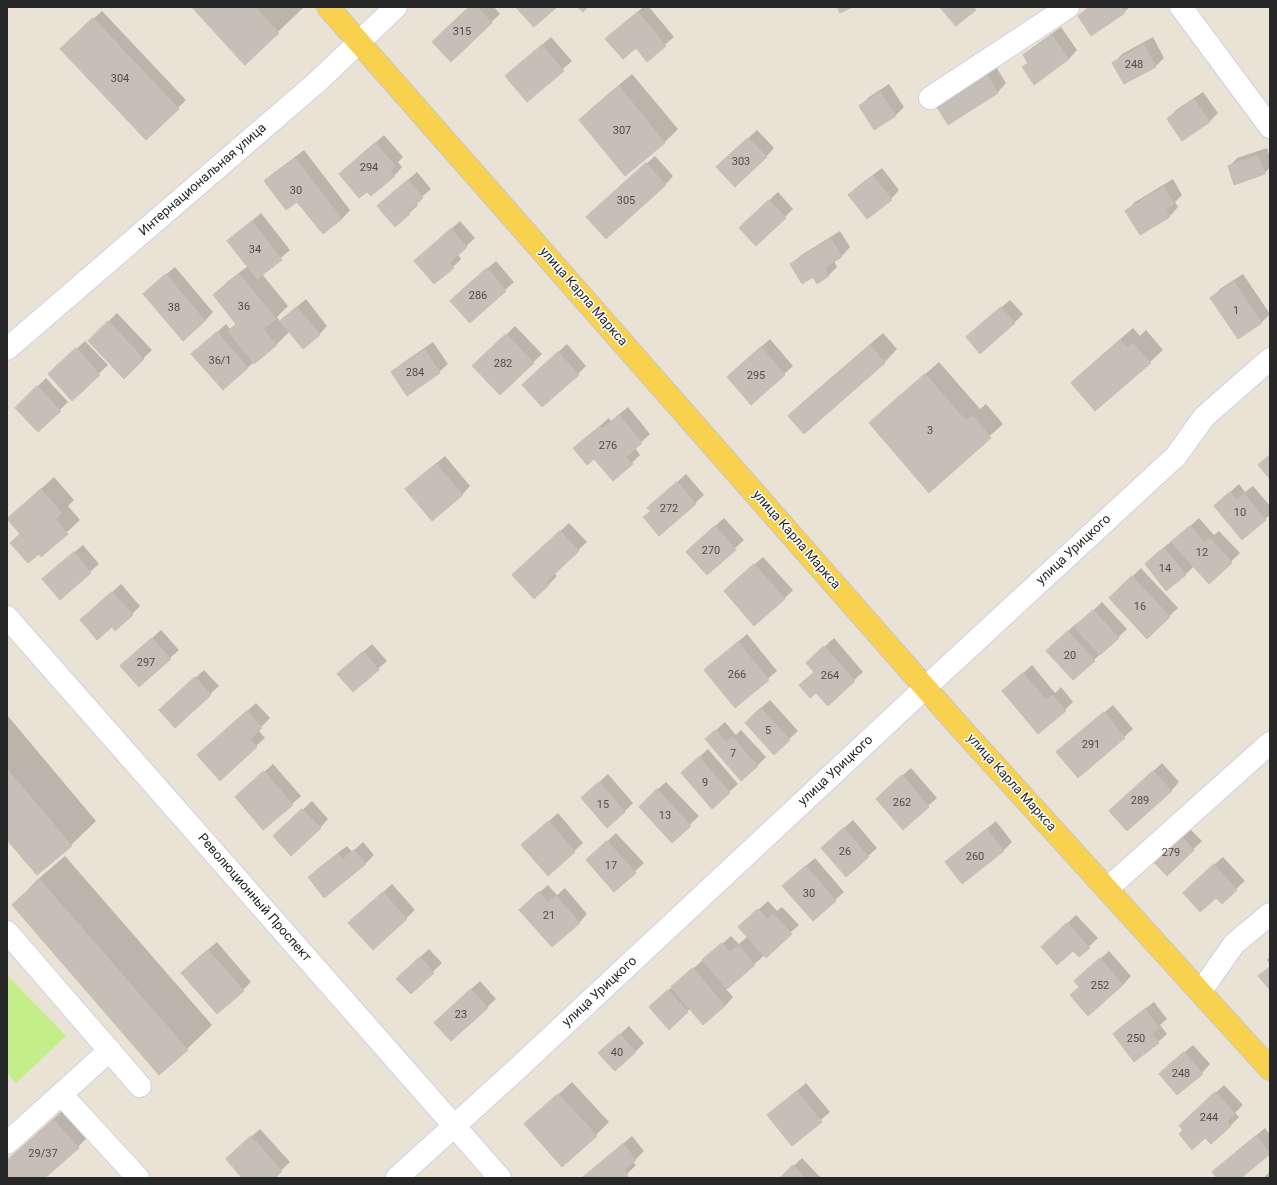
<!DOCTYPE html>
<html>
<head>
<meta charset="utf-8">
<style>
	body { margin:0 }
	#map { position:relative; width:1277px; height:1185px; overflow:hidden; background:#ebe2d6; font-family:Roboto,sans-serif }
	canvas { display:block }
	.frame { position:absolute; inset:0; border:8px solid #272727; pointer-events:none }
</style>
</head>
<body>
<div id="map">
<canvas width="1277" height="1185"></canvas>
<div class="frame"></div>
</div>
<script>
const ctx = document.querySelector('canvas').getContext('2d');
ctx.lineJoin = 'round';
function paint(path, color) { ctx.fillStyle = color; ctx.fill(path, 'evenodd'); }
function stroke(path, color, width, dash) { ctx.strokeStyle = color; ctx.lineWidth = width; ctx.lineCap = dash ? 'butt' : 'round'; ctx.setLineDash(dash || []); ctx.stroke(path); }
function label(font, color, halo, rows, align = 'center') {
  ctx.font = font + ' Roboto,sans-serif'; ctx.lineWidth = 3; ctx.setLineDash([]); ctx.textBaseline = 'middle'; ctx.strokeStyle = halo; ctx.fillStyle = color; for (const [text, x, y, turn = 0] of rows) {
    ctx.save(); ctx.translate(x, y); ctx.rotate((+turn || 0) * Math.PI / 180); ctx.textAlign = isNaN(turn) ? turn : align; if (halo) ctx.strokeText(text, 0, 0); ctx.fillText(text, 0, 0); ctx.restore();
  }
}
const pitch = new Path2D(`
	M7 975 66 1036 16 1083 7 1073Z`);
const shadow = new Path2D(`
	M193 7H302L303 8 245 63Z
	M470 7H494L500 14 451 60Z
	M643 7H649L674 37 647 60 636 46 607 39Z
	M1088 7H1130L1124 12 1079 16Z
	M102 11 186 100 178 108 70 40Z
	M1061 27 1077 50 1069 59 1023 68 1029 62 1025 56 1033 47Z
	M551 37 572 61 527 100 515 68Z
	M1153 37 1164 58 1156 66 1125 83 1114 63 1122 54Z
	M996 67 1006 83 998 92 949 124 934 101Z
	M632 74 678 129 665 142 625 175 580 120 593 107Z
	M889 84 904 107 895 116 860 106 869 97Z
	M1203 92 1218 113 1209 122 1168 119 1176 110Z
	M757 130 774 148 766 157 726 159Z
	M384 135 403 157 398 162 402 167 394 176 367 190 340 174Z
	M1267 148 1270 158V167L1264 174 1229 167 1237 158Z
	M304 150 350 210 342 219 297 200 265 181 274 173Z
	M655 156 673 176 665 185 596 209Z
	M882 168 899 190 891 199 850 195 858 186Z
	M417 172 431 189 416 202 418 205 395 226 387 198Z
	M1173 179 1182 195 1175 202 1178 207 1170 216 1140 234 1126 211 1135 202Z
	M778 192 793 209 785 217 749 219Z
	M261 213 290 250 262 274 288 306 277 317 280 321 306 299 327 326 319 335 290 331 276 345 254 362 223 389 193 354 226 324 231 330 237 323 214 295 227 282 248 266 228 241Z
	M460 221 475 238 458 254 461 259 453 267 424 253Z
	M840 231 850 247 842 256 834 261 837 267 829 275 818 282 814 275 792 265 800 256Z
	M496 261 514 282 470 321 460 292Z
	M175 267 213 312 205 321 153 285Z
	M1243 274 1270 314 1261 323 1212 298 1220 289Z
	M1010 300 1023 314 1014 323 976 329Z
	M117 313 152 350 124 377 89 341Z
	M515 326 542 354 500 394 474 366Z
	M1133 328 1140 336 1146 330 1163 350 1150 362 1072 383 1085 370Z
	M883 333 897 349 885 362 804 432 789 416 802 403Z
	M770 339 793 366 784 374 736 369Z
	M85 341 108 365 72 399 58 366Z
	M433 342 448 364 439 372 392 373 401 364Z
	M567 344 586 366 578 374 523 385Z
	M939 362 980 409 986 404 1003 424 929 491 870 423 883 411Z
	M46 378 68 402 38 431 16 408Z
	M628 407 650 434 635 448 640 455 632 463 583 440 609 418 611 421Z
	M445 456 470 486 462 495 406 489Z
	M686 474 704 495 695 503 644 518 652 510 649 508Z
	M54 477 74 500 68 506 80 520 41 556 8 519Z
	M1239 484 1245 492 1253 486 1270 506V515L1265 519 1215 506Z
	M724 518 744 540 707 574 696 543Z
	M1199 518 1214 535 1219 531 1240 553 1209 583 1194 566 1185 575 1146 564 1154 555 1173 540 1174 541Z
	M569 523 587 542 554 573 557 576 548 585 522 567Z
	M83 545 99 564 60 598 52 571Z
	M763 557 793 590 784 599 733 583Z
	M1141 568 1178 608 1147 637 1119 589Z
	M121 584 140 606 132 614 112 626 90 612Z
	M1102 602 1127 629 1094 660 1056 642 1077 623 1078 625Z
	M161 630 179 650 170 658H130Z
	M747 634 777 671 736 707 705 670Z
	M834 638 863 672 828 704 816 691 800 685 815 671 807 663Z
	M372 644 387 661 378 669 338 674Z
	M1032 665 1055 693 1061 687 1073 702 1065 710 1003 691Z
	M204 670 219 686 175 727 169 702Z
	M770 700 798 731 774 753 754 714Z
	M256 703 270 718 258 730 265 738 256 746 207 747Z
	M1113 705 1133 729 1124 737 1057 752Z
	M7 715 96 821 71 845 7 838Z
	M725 722 736 735 741 730 766 757 757 766 706 739Z
	M708 749 738 784 712 807 682 773Z
	M1162 763 1179 782 1171 791 1119 803Z
	M273 764 301 796 292 804 236 797Z
	M911 768 937 798 903 828 886 790Z
	M608 774 633 803 625 811 582 798Z
	M666 782 699 816 672 841 648 798Z
	M312 801 328 819 320 828H283Z
	M558 813 583 843 548 875 522 845Z
	M853 820 877 848 846 876 822 848Z
	M996 821 1012 842 1004 850 963 883 946 862 955 854Z
	M1185 824 1202 841 1167 874Z
	M616 833 644 863 614 891 596 852Z
	M363 842 374 855 365 864 309 877 317 869 347 846 352 852Z
	M65 856 212 1025 187 1049 13 905 37 880Z
	M1223 857 1245 881 1236 889 1216 897 1192 884Z
	M815 858 844 892 813 920 792 878Z
	M392 884 415 910 373 949 358 915Z
	M548 885 557 895 565 888 587 914 579 923 529 901Z
	M768 901 777 911 782 907 799 925 726 989 733 997 725 1006 691 1008 669 1028 658 999 731 936 739 944 748 936V919Z
	M1076 915 1098 938 1079 956 1073 949 1051 939Z
	M217 942 251 982 243 990 191 964Z
	M429 949 442 963 411 993 406 970Z
	M1109 951 1131 976 1123 985 1080 987 1084 973Z
	M1270 956V964L1267 960Z
	M480 981 496 999 487 1007 444 1014Z
	M1154 1002 1167 1019 1160 1025 1167 1034 1158 1042 1114 1034 1122 1026Z
	M629 1026 644 1043 635 1052 608 1045Z
	M1193 1045 1210 1064 1202 1073 1169 1065Z
	M572 1082 609 1122 596 1135 539 1112Z
	M806 1083 830 1112 792 1144 768 1116Z
	M1224 1085 1243 1105 1235 1113 1239 1117 1230 1126 1184 1130 1189 1117Z
	M79 1096 102 1122 78 1147 43 1178H7V1160Z
	M1265 1128 1270 1135V1152L1239 1178H1218L1213 1172Z
	M260 1129 290 1162 273 1178H244L235 1151Z
	M632 1136 644 1151 633 1162 636 1165 626 1175 629 1178H583Z
	M802 1158 821 1178H781Z
	M1270 1172V1178H1263Z`);
const building = new Path2D(`
	M192 7H255L279 33 245 65Z
	M469 7H477L492 23 451 62 432 42Z
	M516 7H557L534 27Z
	M578 7H588L583 12Z
	M838 7H852L840 13Z
	M940 7H973L976 10 956 26Z
	M1091 7H1121L1125 13 1091 36 1078 16Z
	M638 12 666 46 647 62 636 48 623 59 605 39Z
	M93 18 179 109 146 140 60 49Z
	M1052 35 1069 59 1034 85 1022 67 1028 63 1023 55Z
	M542 45 564 71 527 102 505 76Z
	M1144 45 1156 67 1124 84 1112 63Z
	M987 75 998 93 948 125 933 101 945 93 949 100Z
	M619 86 665 143 625 176 579 120Z
	M880 92 896 116 874 130 859 106Z
	M1194 99 1210 122 1182 141 1167 119Z
	M748 138 767 157 735 187 716 167Z
	M375 143 395 166 390 171 395 176 371 196 367 192 359 198 339 174Z
	M1258 156 1265 174 1234 185 1228 166Z
	M295 158 342 219 323 234 297 202 286 210 264 181Z
	M646 163 666 185 606 239 586 217Z
	M873 176 892 200 867 219 848 195Z
	M408 180 423 198 408 211 410 214 395 227 377 206Z
	M1164 187 1174 204 1166 209 1170 217 1140 235 1125 211Z
	M769 200 786 218 756 246 739 228Z
	M252 221 282 260 257 279 227 241Z
	M451 229 467 247 449 263 454 268 434 284 414 261Z
	M831 239 842 257 824 268 829 276 817 284 813 277 802 284 790 264Z
	M487 268 506 291 470 323 450 301Z
	M166 274 205 321 183 341 143 294Z
	M239 274 276 319 263 329 277 345 254 364 228 331 236 324 213 295Z
	M1234 282 1262 323 1238 339 1210 298Z
	M297 307 320 335 303 349 280 321Z
	M1001 307 1015 323 980 354 966 337Z
	M108 321 144 359 124 379 88 341Z
	M217 332 248 368 223 390 191 354Z
	M506 334 534 363 500 395 472 366Z
	M1120 340 1127 348 1133 343 1151 363 1095 411 1071 383Z
	M870 345 885 363 804 434 788 416Z
	M761 347 785 375 751 405 727 377Z
	M76 348 100 375 72 401 48 374Z
	M425 350 440 373 407 396 391 372Z
	M558 352 579 375 542 407 522 385Z
	M925 374 966 421 973 416 991 438 929 493 869 423Z
	M37 386 61 411 38 432 15 408Z
	M619 415 642 443 626 457 633 464 613 481 594 459 587 465 573 448 600 426 602 429Z
	M1270 455V479L1258 465Z
	M436 464 463 495 432 521 405 489Z
	M677 482 696 504 659 536 643 517 651 511 647 508Z
	M41 489 62 513 55 519 68 534 41 557 39 554 28 563 10 543 20 534 7 519Z
	M1230 492 1236 500 1244 494 1266 520 1242 540 1214 506Z
	M715 526 736 550 707 575 686 552Z
	M1190 526 1205 543 1210 538 1232 563 1209 584 1171 542Z
	M560 531 579 551 546 582 549 585 534 599 512 575Z
	M1164 548 1186 575 1166 591 1145 564Z
	M74 552 91 573 60 600 42 579Z
	M754 564 785 599 754 626 724 591Z
	M1132 576 1170 617 1147 639 1109 598Z
	M112 592 133 615 115 631 112 627 97 640 80 620Z
	M1093 610 1119 638 1100 655 1074 627Z
	M1068 631 1095 661 1073 680 1046 651Z
	M152 638 171 659 139 687 120 666Z
	M738 642 769 680 735 708 704 670Z
	M824 646 855 681 828 706 816 693 810 698 799 685 814 672 806 663Z
	M363 652 379 670 353 692 337 674Z
	M1023 673 1046 700 1052 695 1066 711 1038 734 1002 691Z
	M195 677 211 695 175 728 159 710Z
	M761 708 790 740 774 755 745 723Z
	M247 711 262 728 250 739 257 747 220 781 197 755Z
	M1104 712 1125 738 1078 778 1056 752Z
	M716 730 726 742 732 737 758 766 741 781 705 739Z
	M699 757 730 793 712 809 681 773Z
	M7 769 72 846 37 875 7 840Z
	M264 771 293 805 263 830 235 797Z
	M1153 771 1172 791 1127 831 1109 811Z
	M902 775 929 807 903 830 876 799Z
	M599 782 625 812 607 828 581 798Z
	M657 789 691 826 672 843 639 807Z
	M302 809 321 828 291 856 273 836Z
	M549 821 575 852 548 876 521 845Z
	M844 828 869 857 846 877 821 848Z
	M987 829 1004 851 962 884 945 862Z
	M1176 831 1194 850 1167 876 1149 857Z
	M607 841 636 873 614 892 586 860Z
	M354 850 366 864 324 898 308 877 338 854 343 859Z
	M1214 864 1237 890 1222 904 1216 898 1200 912 1183 893Z
	M806 866 836 901 813 921 782 886Z
	M40 880 188 1050 159 1075 12 905Z
	M383 892 407 919 373 950 348 923Z
	M539 892 548 903 556 896 580 923 552 947 519 910Z
	M758 909 768 919 773 914 792 934 766 958 738 927Z
	M1067 923 1090 948 1079 957 1073 951 1057 965 1041 947Z
	M722 943 730 952 738 945 755 965 727 989 702 960Z
	M208 950 244 991 217 1014 181 973Z
	M420 957 434 973 411 994 396 979Z
	M1100 958 1123 985 1088 1016 1070 995 1079 987 1074 981Z
	M1270 967V990L1258 976Z
	M693 968 725 1006 703 1025 671 987Z
	M471 989 488 1008 451 1041 434 1023Z
	M668 990 688 1012 669 1030 649 1007Z
	M1145 1009 1159 1028 1152 1034 1159 1043 1134 1062 1113 1034Z
	M620 1034 636 1052 615 1071 598 1053Z
	M1184 1052 1203 1074 1177 1095 1159 1074Z
	M797 1091 822 1122 792 1146 767 1115Z
	M1215 1092 1235 1114 1227 1122 1231 1126 1211 1144 1205 1138 1192 1150 1179 1134 1183 1130 1179 1126Z
	M558 1094 597 1136 562 1167 524 1124Z
	M54 1120 79 1148 45 1178H7V1161Z
	M251 1136 282 1171 275 1178H242L226 1159Z
	M1256 1136 1270 1154 1241 1178H1217L1212 1172Z
	M623 1144 636 1160 624 1170 628 1174 624 1178H582Z
	M793 1165 805 1178H780Z`);
const minor = new Path2D(`
	M1181 7 1270 127
	M930 98 1068 7
	M7 349 316 83 396 7
	M7 617 500 1178
	M1107 889 1270 743
	M7 932 140 1086
	M1201 991 1234 944 1270 914
	M61 1094 138 1178
	M7 1143 110 1050
	M397 1178 517 1069 926 687 1176 456 1204 417 1270 359`);
const major = new Path2D(`
	M328 7 958 725 1270 1069`);
const numberNames = [
	["315",462,32],
	["248",1134,65],
	["304",120,79],
	["307",622,131],
	["303",741,162],
	["294",369,168],
	["30",296,191],
	["305",626,201],
	["34",255,250],
	["286",478,296],
	["36",244,307],
	["38",174,308],
	["1",1236,311],
	["36/1",220,361],
	["282",503,364],
	["284",415,373],
	["295",756,376],
	["3",930,431],
	["276",608,446],
	["272",669,509],
	["10",1240,513],
	["270",711,551],
	["12",1202,553],
	["14",1165,569],
	["16",1140,607],
	["20",1070,656],
	["297",146,663],
	["266",737,675],
	["264",830,676],
	["5",768,731],
	["291",1091,745],
	["7",733,754],
	["9",705,783],
	["289",1140,801],
	["262",902,803],
	["15",603,805],
	["13",665,816],
	["26",845,852],
	["279",1171,853],
	["260",975,857],
	["17",611,866],
	["30",809,894],
	["21",549,916],
	["252",1100,986],
	["23",461,1015],
	["250",1136,1039],
	["40",617,1053],
	["248",1181,1074],
	["244",1209,1118],
	["29/37",43,1154]
];
const streetNames = [
	["Интернациональная улица",203,180,-41],
	["улица Карла Маркса",583,297,49],
	["улица Карла Маркса",796,540,49],
	["улица Урицкого",1074,550,-43],
	["улица Урицкого",836,771,-43],
	["улица Карла Маркса",1011,783,48],
	["Революционный Проспект",254,898,49],
	["улица Урицкого",600,992,-43]
];
paint(pitch, '#c3ee89');
paint(shadow, '#0003');
paint(building, '#c6bfb7');
stroke(building, '#c6beb1', 1);
stroke(minor, '#ccd0e1', 24);
stroke(major, '#c7c7c7', 24);
stroke(minor, '#fff', 22);
stroke(major, '#f8d14e', 22);
label('11px', '#4f4d4b', null, numberNames);
label('13px', '#272727', '#fff', streetNames);
</script>
</body>
</html>
